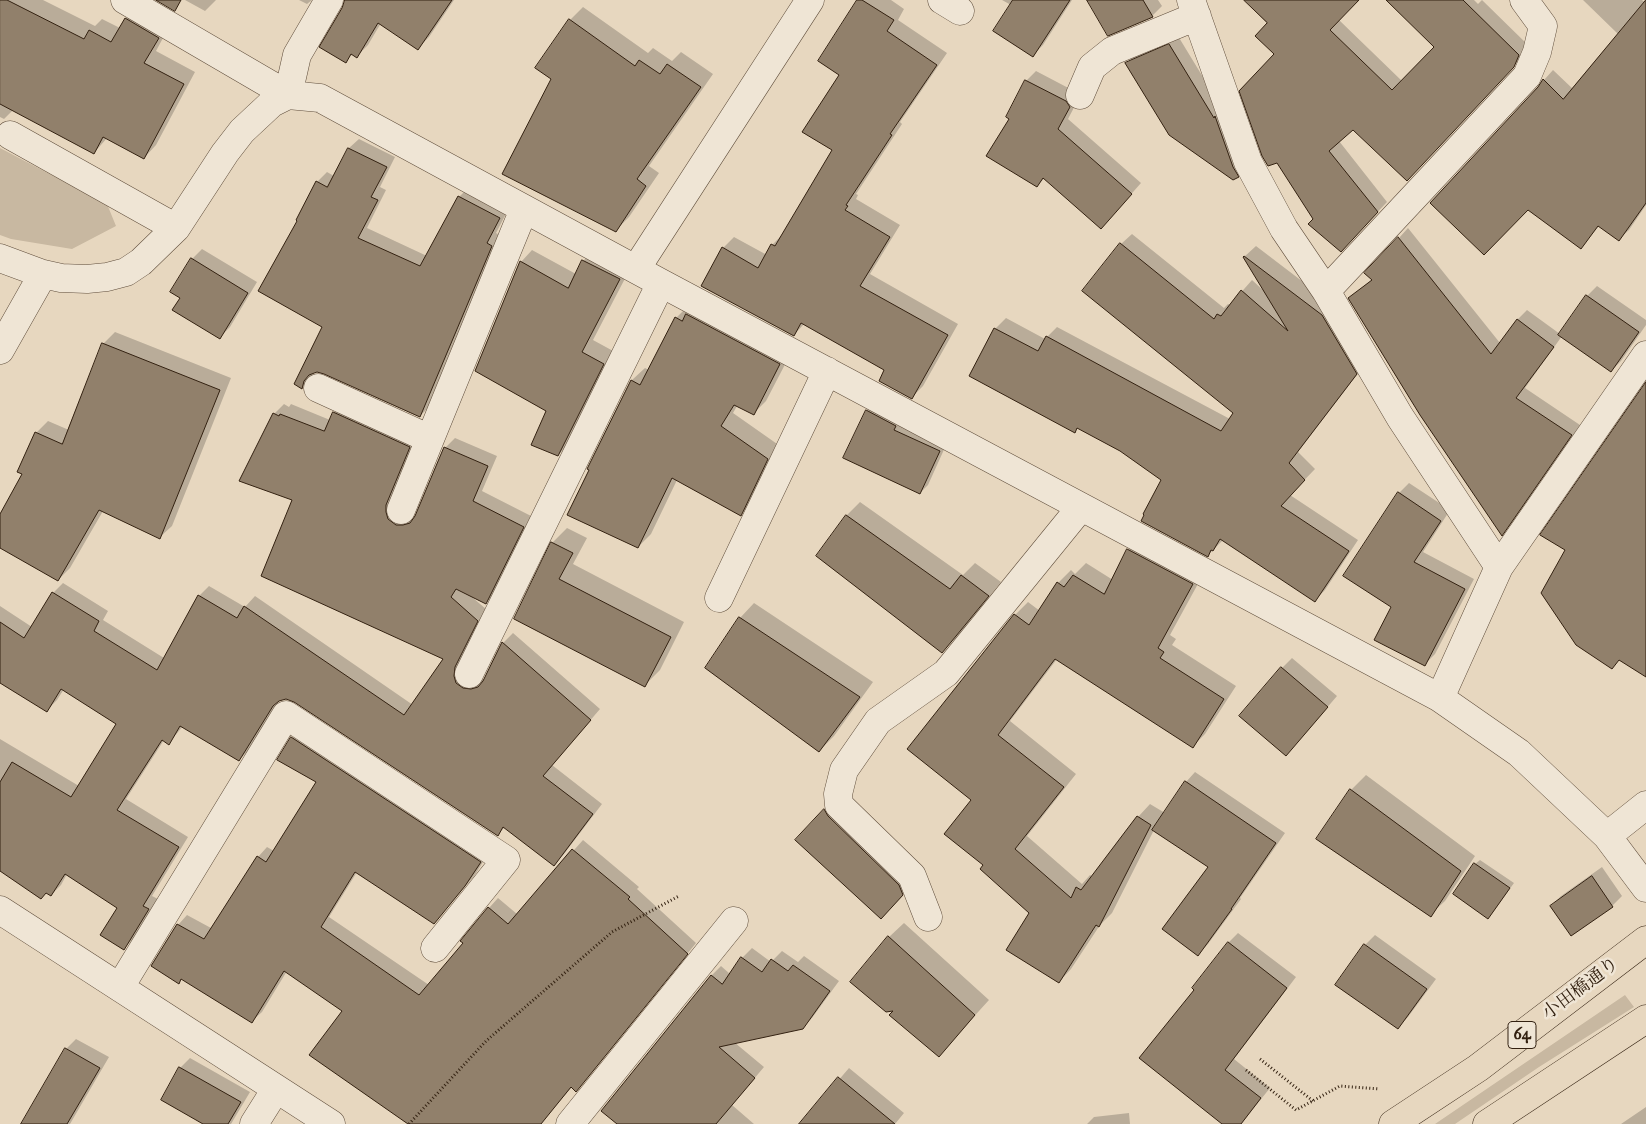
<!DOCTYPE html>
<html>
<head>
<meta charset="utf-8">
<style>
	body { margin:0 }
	canvas { display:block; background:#e7d7bf }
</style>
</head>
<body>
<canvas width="1646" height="1124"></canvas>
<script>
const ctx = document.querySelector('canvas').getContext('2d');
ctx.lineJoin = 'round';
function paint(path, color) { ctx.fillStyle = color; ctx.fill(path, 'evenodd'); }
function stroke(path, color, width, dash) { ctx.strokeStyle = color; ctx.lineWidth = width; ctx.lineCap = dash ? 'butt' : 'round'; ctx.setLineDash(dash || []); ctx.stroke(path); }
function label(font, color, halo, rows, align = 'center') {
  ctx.font = font + ' "IM FELL Great Primer","Noto Serif JP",serif'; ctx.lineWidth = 5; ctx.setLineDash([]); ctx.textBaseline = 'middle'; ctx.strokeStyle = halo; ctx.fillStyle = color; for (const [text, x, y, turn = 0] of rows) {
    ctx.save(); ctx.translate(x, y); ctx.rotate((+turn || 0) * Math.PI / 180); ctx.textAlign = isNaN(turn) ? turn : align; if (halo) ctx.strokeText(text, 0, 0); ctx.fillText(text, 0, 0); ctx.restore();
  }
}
const green = new Path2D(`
	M0 148 107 204 116 226 72 249 11 239 0 235Z
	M1625 995 1634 1007 1539 1067 1455 1124H1435Z`);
const shadow = new Path2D(`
	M0 0H43L95 26 102 19 120 28 126 19 138 6 170 25 156 51 195 72 156 145 144 158 107 138 94 153 13 110 4 119 0 117Z
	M185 0H216L205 11Z
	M299 0H312L307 4Z
	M346 0H454L429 37 418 48 381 23 368 45 357 56 353 54 345 61 344 8Z
	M859 0H891L904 9 898 20 947 53 900 122 902 124 856 194 858 195 856 199 900 225 870 274 958 324 923 386 912 397 886 370 804 324 794 335 723 248 734 237 767 255 772 245 783 234 833 150 841 74Z
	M1002 0H1072L1043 45 1033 55 1011 5Z
	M1090 0H1158L1162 6 1152 16Z
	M1263 0H1358L1339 20 1402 81 1436 47 1388 0H1474L1478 4 1482 0 1528 45 1523 56 1417 170 1353 128 1339 141 1387 202 1350 241 1315 219Z
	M1583 0H1642L1646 3V205L1629 230 1619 239 1600 225 1581 247 1539 87 1544 80 1553 70 1573 89 1618 34Z
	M583 7 648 53 653 48 672 61 681 52 713 74 649 166 659 173 629 217 616 230 552 79 570 20Z
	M1178 36 1223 110 1247 168 1238 176 1127 63 1135 55Z
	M1036 71 1076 92 1080 96 1068 119 1141 183 1111 217 1045 178 1037 185 1011 118 1008 117 1026 81Z
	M359 139 395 157 380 187 386 190 367 228 427 256 459 197 469 187 509 208 496 233 501 236 430 406 420 416 324 372 317 371 313 373 312 378 302 387 296 384 324 327 297 220 317 182 327 172 334 176 349 148Z
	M1408 228 1500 343 1517 320 1527 310 1560 334 1587 296 1597 286 1646 320V325L1621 361 1611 371 1562 336 1525 388 1580 425 1511 524 1502 534 1350 298 1372 279 1399 238Z
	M1132 234 1224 308 1228 304 1230 305 1252 280 1264 291 1244 257 1256 246 1332 304 1366 363 1298 452 1315 469 1290 495 1358 540 1325 590 1315 600 1223 540 1208 555 1162 480 1121 450 1078 428 1074 431 995 329 1006 318 1045 339 1057 327 1230 419 1234 412 1121 244Z
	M202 249 257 282 230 327 220 337 182 297 192 259Z
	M595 249 631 267 593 340 615 352 570 443 558 455 548 411 521 262 532 250 576 274 583 261Z
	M689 305 792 351 766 401 754 413 737 406 733 413 780 446 753 502 740 515 677 480 651 534 638 547 589 468 632 380 645 368 649 370 676 318Z
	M115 332 231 378 172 526 160 537 103 511 70 568 58 580 0 547V516L24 474 36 433 48 421 69 430 103 344Z
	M875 402 947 443 928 485 920 493 867 410Z
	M344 403 419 437 406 515 414 516 417 515 445 448 455 438 497 456 482 491 533 517 495 593 486 603 472 597 487 610 473 679 481 680 486 678 503 643 513 633 600 709 552 765 602 804 564 854 554 864 505 827 498 834 295 701 286 698 280 700 249 750 239 760 183 726 169 743 164 740 126 799 188 837 152 896 158 899 134 938 124 948 119 907 67 874 61 885 51 895 46 892 41 897 0 870V739L79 786 118 724 64 689 57 700 47 710 0 669V606L32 627 53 593 63 583 108 611 103 620 164 658 199 596 209 586 245 607 255 596 413 705 445 659 294 499 274 414 284 404 289 407 291 404 330 420 334 413Z
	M1409 483 1450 510 1423 552 1474 579 1435 654 1425 664 1393 607 1399 493Z
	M860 502 963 575 975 563 1001 582 956 638 942 651 817 556 847 515Z
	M567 528 587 538 573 564 684 622 660 670 645 685 515 618 552 543Z
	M1141 537 1205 571 1170 635 1176 639 1172 645 1236 686 1205 734 1193 746 1057 659 1010 721 1076 774 1027 836 1082 884 1090 875 1093 877 1138 817 1150 804 1165 813 1186 782 1195 772 1285 833 1240 898 1241 899 1208 944 1198 954 1210 867 1154 830 1112 913 1100 925 1071 969 1059 982 1031 912 985 865 973 800 1015 615 1028 602 1040 611 1058 583 1071 570 1075 574 1086 563 1113 580 1128 550Z
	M754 603 873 682 834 736 819 751 740 618Z
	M1292 658 1337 696 1296 744 1282 668Z
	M302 728 489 852 475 875 434 923 357 872 329 917 429 985 465 943 489 908 498 898 517 914 583 840 639 887 637 889 696 943 586 1080 576 1090 572 1087 546 1117 506 1124H420L344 1011 287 971 262 1012 252 1021 183 978 179 982 178 925 187 915 211 928 258 857 267 847 274 851 318 781 292 738Z
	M1366 775 1475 856 1445 901 1430 915 1351 790Z
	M835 800 912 884 890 907 797 840Z
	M1480 860 1514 883 1493 912 1475 864Z
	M1602 867 1622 896 1612 906 1571 934 1551 906 1561 896Z
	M904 923 989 1000 939 1055 889 937Z
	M1238 933 1296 977 1234 1059 1270 1088 1241 1124H1224L1196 990 1228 943Z
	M1375 935 1436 979 1408 1017 1398 1027 1365 945Z
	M752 948 771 962 782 951 798 962 804 956 839 981 812 1018 802 1028 734 1042 764 1067 732 1105 754 1124H619L602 1111 712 975 721 966 730 974 742 958Z
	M76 1039 109 1057 70 1124H23L66 1049Z
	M190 1058 250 1092 231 1124H205L180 1068Z
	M849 1068 904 1113 895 1124H801Z
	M1646 1107V1124H1621Z
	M1129 1113 1130 1124H1087L1094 1117Z`);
const building = new Path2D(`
	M0 0H7L84 39 89 30 111 42 125 18 159 38 144 63 184 84 144 159 103 137 94 154 0 104Z
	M156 0H181L175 11Z
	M345 0H452L418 50 378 23 357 58 351 54 346 63 319 47 342 8Z
	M857 0H862L894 20 887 31 937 65 890 134 892 135 846 205 848 206 845 210 890 237 860 286 948 335 912 399 879 381 884 370 801 323 794 336 701 286 722 247 758 268 771 244 775 246 832 150 802 132 839 75 818 61Z
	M1013 0H1070L1033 57 993 31Z
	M1087 0H1143L1153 17 1108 36Z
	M1244 0H1359L1330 30 1392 90 1434 47 1386 0H1463L1519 55 1514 67 1407 181 1353 130 1329 151 1378 212 1341 252 1308 224 1313 219 1277 163 1268 166 1262 156 1239 91 1274 54 1255 36 1267 23Z
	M1646 0V203L1619 241 1598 226 1581 249 1528 210 1484 255 1430 203 1538 87 1543 79 1563 99Z
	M569 19 635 66 639 60 660 74 667 64 701 87 637 179 646 186 616 232 502 174 551 79 535 68Z
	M1169 44 1214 118 1215 116 1233 167 1239 177 1233 180 1169 135 1125 63Z
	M1025 80 1066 101 1070 107 1058 129 1132 194 1101 229 1043 178 1037 187 986 156 1009 119 1006 117Z
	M348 148 387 167 371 197 378 200 358 238 420 266 458 196 500 218 487 243 492 246 420 417 324 374 317 372 309 375 304 381 302 389 294 384 322 327 258 291 297 221 296 220 316 181 327 187Z
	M1398 237 1491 354 1517 319 1554 347 1516 398 1572 435 1502 536 1420 415 1348 298 1372 280 1364 273Z
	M1120 243 1214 319 1217 314 1221 316 1241 290 1288 331 1243 257 1244 256 1322 315 1357 374 1289 463 1305 480 1281 506 1349 551 1315 602 1220 539 1213 551 1211 550 1208 557 1141 521 1144 515 1143 514 1161 480 1120 451 1077 428 1075 433 969 376 994 328 1038 351 1046 336 1221 431 1233 413 1082 291Z
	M191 258 248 293 220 339 172 310 180 298 170 292Z
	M582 260 620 279 582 352 604 364 558 456 531 445 546 411 475 371 520 261 568 288Z
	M1586 295 1639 332 1611 372 1558 335Z
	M686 314 780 364 754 415 734 405 721 426 768 459 741 516 672 478 638 548 567 515 589 470 587 469 631 380 640 385 675 317 682 321Z
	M102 343 220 390 160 539 99 510 58 581 0 548V514L22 474 17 472 35 432 62 444Z
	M1646 382V677L1619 660 1612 669 1576 645 1541 593 1565 550 1540 535Z
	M866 410 896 426 894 430 940 451 920 494 843 458Z
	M333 412 410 447 386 505V512L388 519 396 525H403L410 523 415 516 444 447 488 466 473 501 524 527 486 604 456 589 451 597 478 621 455 667 454 676 456 683 463 688 471 689 478 687 483 681 502 642 591 720 543 776 593 814 554 866 503 827 498 836 294 702 286 699 279 701 273 706 239 761 180 726 169 745 162 740 117 810 179 847 143 906 149 909 124 950 100 935 117 908 65 874 51 896 46 893 41 899 0 871V782L12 762 71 797 116 724 61 689 47 712 0 683V622L24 638 52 592 99 621 94 631 157 670 198 595 237 618 244 606 404 715 443 659 261 576 292 500 239 481 273 413 279 416 280 414 324 431Z
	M1398 492 1441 521 1414 562 1465 589 1425 666 1374 640 1391 607 1343 576Z
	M846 515 950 589 961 575 989 596 942 653 816 556Z
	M551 542 573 553 559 579 671 637 645 687 514 619Z
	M1127 549 1193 584 1158 648 1164 652 1160 658 1224 699 1193 748 1055 659 998 735 1064 787 1015 849 1071 898 1076 887 1081 890 1137 816 1151 825 1099 927 1096 925 1059 983 1006 950 1029 913 980 869 983 865 944 834 971 800 907 749 1014 614 1029 625 1057 582 1064 587 1073 575 1104 594Z
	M739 617 860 697 819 752 705 668Z
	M1281 667 1328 707 1286 756 1239 716Z
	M291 737 481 862 465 886 434 924 355 872 321 927 419 995 463 943 460 941 488 907 508 924 572 849 630 897 628 899 688 954 576 1092 571 1087 541 1124H408L309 1055 342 1011 284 971 252 1023 181 979 179 984 151 966 177 924 204 939 257 856 266 862 316 782 277 760Z
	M1185 781 1276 843 1231 909H1232L1198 956 1162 929 1208 867 1152 830Z
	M1350 789 1461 871 1431 917 1316 839Z
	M824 809 828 816 899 885 903 895 881 919 795 840Z
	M1474 863 1510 888 1488 919 1453 894Z
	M1592 876 1613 907 1571 936 1550 906Z
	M888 936 975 1015 939 1057 889 1015 893 1011 886 1012 850 982Z
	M1228 942 1287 988 1225 1070 1261 1098 1241 1124H1222L1139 1058 1194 990 1192 988Z
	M1364 944 1427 989 1398 1029 1335 985Z
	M741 957 762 972 771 959 788 971 793 965 830 991 803 1029 719 1047 755 1078 716 1124H617L601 1111 711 975 722 984Z
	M65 1048 100 1068 67 1124H21Z
	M179 1067 241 1102 228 1124H203L161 1100Z
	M838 1077 895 1124H799Z`);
const path = new Path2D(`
	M1260 1059 1313 1101
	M1246 1070 1296 1110 1340 1086 1379 1089
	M409 1124 486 1041 612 932 679 896`);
const minor = new Path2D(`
	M125 0 288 95 297 55 329 0
	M942 0 960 11
	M1191 0 1248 162 1284 229 1326 291 1400 417 1499 567 1440 698
	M1080 95 1092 67 1112 51 1197 16
	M10 135 176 228
	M0 258 43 274 61 278 87 279 107 277 126 272 141 262 176 228 225 153 242 131 272 103 288 95 320 98 661 283 1440 698 1519 753 1607 836 1646 888
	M636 269 810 0
	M1326 291 1527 76 1537 52 1543 26 1524 0
	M0 350 43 274
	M318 388 430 439
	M401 510 524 209
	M1499 567 1646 355
	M719 598 827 371
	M469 674 661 283
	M1607 836 1646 805
	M0 910 331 1124
	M928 917 912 876 839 805 838 794 844 770 878 721 946 673 1081 507
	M120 987 286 715 506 860 435 948
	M254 1124 276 1089
	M570 1124 734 921`);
const major = new Path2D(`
	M1393 1124 1478 1068 1646 940
	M1487 1124 1646 1019`);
const shields = [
	[1522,1035,28]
];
const shieldNames = [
	["64",1522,1035]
];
const streetNames = [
	["小田橋通り",1581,989,-37]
];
paint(green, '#c8b8a1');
paint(shadow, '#0003');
paint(building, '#91806b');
stroke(building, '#332111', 1);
stroke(minor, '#604e3c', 29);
stroke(major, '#332111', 29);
stroke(path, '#332111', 3, [1, 2.5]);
stroke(minor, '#efe5d5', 28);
stroke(major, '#e7d7bf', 28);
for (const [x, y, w] of shields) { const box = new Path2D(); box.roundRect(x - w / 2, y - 13.5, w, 27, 4); ctx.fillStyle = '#efe5d5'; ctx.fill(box); stroke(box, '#332111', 1); }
label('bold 16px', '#332111', null, shieldNames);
label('18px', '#332111', '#efe5d5', streetNames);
</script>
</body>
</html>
